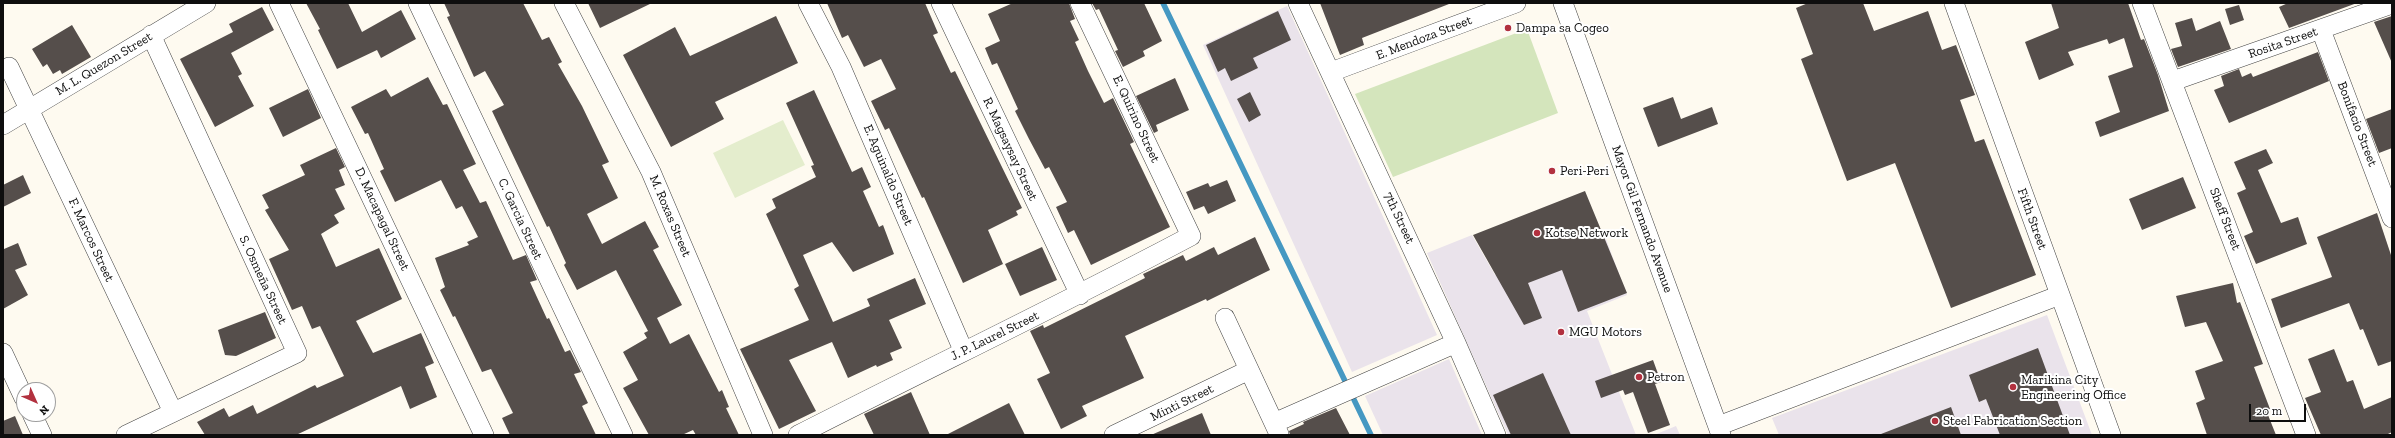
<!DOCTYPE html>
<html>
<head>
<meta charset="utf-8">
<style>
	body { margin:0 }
	#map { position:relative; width:2395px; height:438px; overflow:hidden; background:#fefaf0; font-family:"Zilla Slab",serif }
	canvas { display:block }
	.frame { position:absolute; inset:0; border:4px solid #0e0e0e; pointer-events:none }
	.north { position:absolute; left:16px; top:382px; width:40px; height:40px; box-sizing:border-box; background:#fff; border:1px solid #9f9f9f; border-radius:50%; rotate:135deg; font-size:11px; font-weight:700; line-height:16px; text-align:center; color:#0e0e0e }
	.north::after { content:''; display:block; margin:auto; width:14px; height:18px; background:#b2313f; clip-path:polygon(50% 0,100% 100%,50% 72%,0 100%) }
	.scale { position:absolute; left:2249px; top:404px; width:57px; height:18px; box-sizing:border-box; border:2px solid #0e0e0e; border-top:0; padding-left:5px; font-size:12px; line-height:14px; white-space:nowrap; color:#0e0e0e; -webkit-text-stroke:3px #fff; paint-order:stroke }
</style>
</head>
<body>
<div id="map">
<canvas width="2395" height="438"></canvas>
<div class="frame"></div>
<div class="north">N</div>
<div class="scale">20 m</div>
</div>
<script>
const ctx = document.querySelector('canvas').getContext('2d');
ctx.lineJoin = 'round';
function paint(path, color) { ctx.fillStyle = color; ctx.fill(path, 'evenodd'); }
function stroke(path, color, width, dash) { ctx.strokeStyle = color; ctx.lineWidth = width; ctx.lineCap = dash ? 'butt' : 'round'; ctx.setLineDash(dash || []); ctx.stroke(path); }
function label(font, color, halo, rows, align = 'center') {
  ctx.font = font + ' "Zilla Slab",serif'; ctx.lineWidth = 4; ctx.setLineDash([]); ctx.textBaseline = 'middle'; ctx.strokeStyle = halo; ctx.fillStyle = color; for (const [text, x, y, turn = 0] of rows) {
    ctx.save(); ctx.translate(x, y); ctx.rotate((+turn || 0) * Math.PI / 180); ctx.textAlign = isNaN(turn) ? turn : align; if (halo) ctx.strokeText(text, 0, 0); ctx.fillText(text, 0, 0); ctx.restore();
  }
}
const industrial = new Path2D(`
	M1287 6 1437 335 1352 372 1203 45Z
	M1603 231 1627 295 1587 311 1636 435H1508L1427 253 1472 235 1495 275Z
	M2047 315 2092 435H1779L1772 418Z
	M1449 359 1482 435H1383L1365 396Z
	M1676 426 1680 435H1654Z`);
const green = new Path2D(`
	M1527 29 1558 113 1393 177 1355 94Z`);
const pitch = new Path2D(`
	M783 120 805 165 735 198 713 153Z`);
const stream = new Path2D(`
	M1163 3 1371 435`);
const building = new Path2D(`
	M306 3H348L362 32 401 10 416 39 381 58 377 50 337 69 318 30 320 29Z
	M444 3H523L542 40 549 37 562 62 558 64 582 106 609 162 602 165 618 198 587 214 602 244 645 221 659 247 653 250 682 305 657 318 670 344 689 334 719 392 722 390 729 407 726 408 739 435H696L693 430 682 435H649L623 388 638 380 623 352 647 338 644 333 648 331 616 270 577 290 564 265 566 263 549 226 547 227 492 111 504 105 485 71 474 77 447 17 450 16Z
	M588 3H652L600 28Z
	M827 3H925L938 33 933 35 951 73 955 71 1022 208 1016 211 1018 215 988 230 1003 264 963 283 924 197 922 198 889 128 885 130 871 101 896 89 881 59 864 67 848 35 842 38Z
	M1013 3H1069L1075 19 1070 21 1079 40 1075 42 1088 71 1104 103 1113 98 1134 142 1130 144 1170 227 1091 265 1074 230 1068 233 1056 207 1067 202 1049 167 1045 169 1029 139 1015 111 1018 109 997 63 992 65 985 48 1000 41 988 14Z
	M1092 3H1144L1162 41 1143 51 1145 56 1123 67 1115 51 1118 50 1099 9 1096 10Z
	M1320 3H1449V4L1362 38 1364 45 1340 55Z
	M1808 3H1863L1874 31 1928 11 1942 50 1956 45 1975 95 1960 100 1975 142 1984 139 2036 275 1951 308 1895 163 1847 181 1801 59 1813 54 1796 8Z
	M2051 3H2128L2141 40 2144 39 2158 75 2169 111 2100 137 2095 122 2120 112 2108 76 2133 67 2124 38 2109 44 2107 39 2068 52 2074 65 2039 80 2025 42 2059 28Z
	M2288 3H2357L2289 28 2279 7Z
	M2239 5 2244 20 2230 25 2225 9Z
	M262 7 274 30 231 53 242 74 238 76 254 106 215 127 180 59 233 32 229 24Z
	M1278 11 1291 40 1253 58 1258 68 1231 81 1225 68 1218 72 1206 45Z
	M776 16 798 63 715 102 724 119 671 147 623 55 675 27 690 56Z
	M2392 16V63L2374 22Z
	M2192 18 2196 31 2220 21 2231 49 2178 67 2171 49 2182 46 2175 23Z
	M72 25 91 57 62 74 60 70 53 74 47 64 43 67 32 49Z
	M2318 52 2329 81 2229 123 2214 90 2224 86 2221 76 2239 69 2242 77 2251 73 2253 77Z
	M428 77 443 105 447 104 476 164 463 170 480 203 486 201 513 260 526 255 537 280 530 282 547 319 549 318 565 352 570 350 581 372 574 374 588 403 582 406 596 435H510L502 418 513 413 491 369 482 372 455 316 453 317 440 290 445 287 435 258 469 245 467 242 478 237 462 206 456 209 441 180 395 202 380 171 384 169 368 133 365 134 351 107 386 89 391 97Z
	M1175 78 1189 110 1156 125 1158 131 1154 133 1136 96Z
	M308 89 321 118 283 137 269 108Z
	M814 90 852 172 862 167 871 187 863 191 879 227 883 225 894 254 853 272 832 242 803 255 833 322 870 306 867 299 915 278 926 304 889 320 902 348 890 353 893 360 877 367 876 365 848 378 832 342 789 360 816 411 779 429 740 349 809 320 794 289 799 286 766 214 776 208 772 199 816 177 811 166 814 165 786 103Z
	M1250 92 1261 115 1249 122 1237 99Z
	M1673 97 1681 119 1712 107 1718 124 1658 147 1643 108Z
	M2392 109V148L2379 153 2366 119Z
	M336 148 345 167 339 170 345 185 335 189 345 209 334 215 339 223 321 234 336 267 379 248 402 299 356 321 373 353 421 333 434 363 425 367 437 397 410 409 401 386 296 435H205L197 422 224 408 229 417 253 405 257 414 315 385 317 388 344 376 320 326 312 329 302 306 292 310 269 259 289 250 265 210 269 208 262 195 305 175 300 165Z
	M2266 149 2273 163 2258 170 2281 223 2298 217 2307 244 2256 264 2244 236 2253 232 2237 193 2246 189 2234 162Z
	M23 175 31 193 3 207V185Z
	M2183 177 2196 208 2142 230 2129 199Z
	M1227 180 1236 201 1208 214 1204 206 1194 210 1186 192 1208 183 1210 187Z
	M1585 191 1627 293 1578 312 1562 270 1528 283 1542 318 1524 325 1473 235Z
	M2377 213 2392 258V361L2378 366 2363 329 2360 330 2349 303 2281 328 2271 299 2332 277 2317 237Z
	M1255 237 1270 270 1207 301 1206 299 1125 336 1144 378 1082 406 1087 416 1061 429 1037 379 1050 373 1030 331 1043 325 1044 328 1145 278 1143 274 1183 255 1186 261 1214 247 1218 255Z
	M18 243 27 265 15 270 28 295 3 309V246L4 249Z
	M1042 247 1057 280 1020 296 1005 264Z
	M2233 283 2237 303 2240 302 2263 364 2254 367 2270 409 2266 410 2276 435H2207L2196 403 2205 399 2195 371 2223 361 2206 322 2185 327 2176 296Z
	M265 312 276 338 236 356 225 355 218 330Z
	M2038 348 2070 435H2000L1986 399 1979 402 1969 375Z
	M2334 349 2347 382 2353 380 2364 409 2392 397V432L2386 435H2321L2305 398 2321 392 2308 359Z
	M1653 360 1661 382 1655 384 1670 425 1648 433 1633 392 1625 395 1623 390 1601 398 1595 381Z
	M1543 373 1571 435H1511L1493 395Z
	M911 392 930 435H874L864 414Z
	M1009 403 1025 435H946Z
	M1951 407 1961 435H1882L1881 434Z
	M1336 408 1350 435H1290L1289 431 1304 424 1303 422Z
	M1202 413 1211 435H1151Z
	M15 416 23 435H3V421Z`);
const minor = new Path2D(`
	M279 3 484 435
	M418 3 623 435
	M564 3 651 172 763 435
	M808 3 841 67 963 350
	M941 3 1080 295
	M1298 3 1456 343 1496 435
	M1563 3 1721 435
	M1954 3 2111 435
	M2142 3 2306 435
	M2321 30 2392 218
	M9 67 173 412
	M1331 72 1516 3
	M2173 81 2392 4
	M3 125 206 3
	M1225 318 1279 434
	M3 353 24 398
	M32 414 42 435
	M1274 423 1456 343
	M1718 426 2060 295
	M126 435 297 353 151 35
	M798 435C929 368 1061 305 1191 236L1080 3
	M1114 435 1249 370`);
const markers = [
	[1508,28,4,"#b2313f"],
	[1552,171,4,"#b2313f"],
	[1537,233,4,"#b2313f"],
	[1561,332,4,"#b2313f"],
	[1639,377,4,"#b2313f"],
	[2013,387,4,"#b2313f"],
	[1935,421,4,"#b2313f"]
];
const poiNames = [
	["Dampa sa Cogeo",1516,28],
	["Peri-Peri",1560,171],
	["Kotse Network",1545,233],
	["MGU Motors",1569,332],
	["Petron",1647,377],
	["Marikina City",2021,380],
	["Engineering Office",2021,395],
	["Steel Fabrication Section",1943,421]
];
const streetNames = [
	["E. Mendoza Street",1424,38,-21],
	["Rosita Street",2283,43,-19],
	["M. L. Quezon Street",104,64,-31],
	["E. Quirino Street",1136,119,65],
	["Bonifacio Street",2357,124,69],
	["R. Magsaysay Street",1010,149,65],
	["E. Aguinaldo Street",888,175,67],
	["M. Roxas Street",670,216,67],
	["7th Street",1399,218,65],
	["D. Macapagal Street",382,219,65],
	["C. Garcia Street",520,219,65],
	["Mayor Gil Fernando Avenue",1642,219,70],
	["Fifth Street",2032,219,70],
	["Sheff Street",2225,219,69],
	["F. Marcos Street",91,240,65],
	["S. Osmeña Street",263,280,65],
	["J. P. Laurel Street",995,336,-26],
	["Minti Street",1182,403,-26]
];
paint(industrial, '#eae3eb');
paint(green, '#d4e5bc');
paint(pitch, '#e4edcd');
stroke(stream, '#4598c2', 5.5);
paint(building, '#554e4b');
stroke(minor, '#414141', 20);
stroke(minor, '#fff', 19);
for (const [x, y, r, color] of markers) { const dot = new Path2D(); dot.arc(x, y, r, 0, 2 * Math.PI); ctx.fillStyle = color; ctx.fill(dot); stroke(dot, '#fff', 1.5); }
label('13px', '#0e0e0e', '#fff', poiNames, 'left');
label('13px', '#0e0e0e', '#fff', streetNames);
</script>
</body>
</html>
